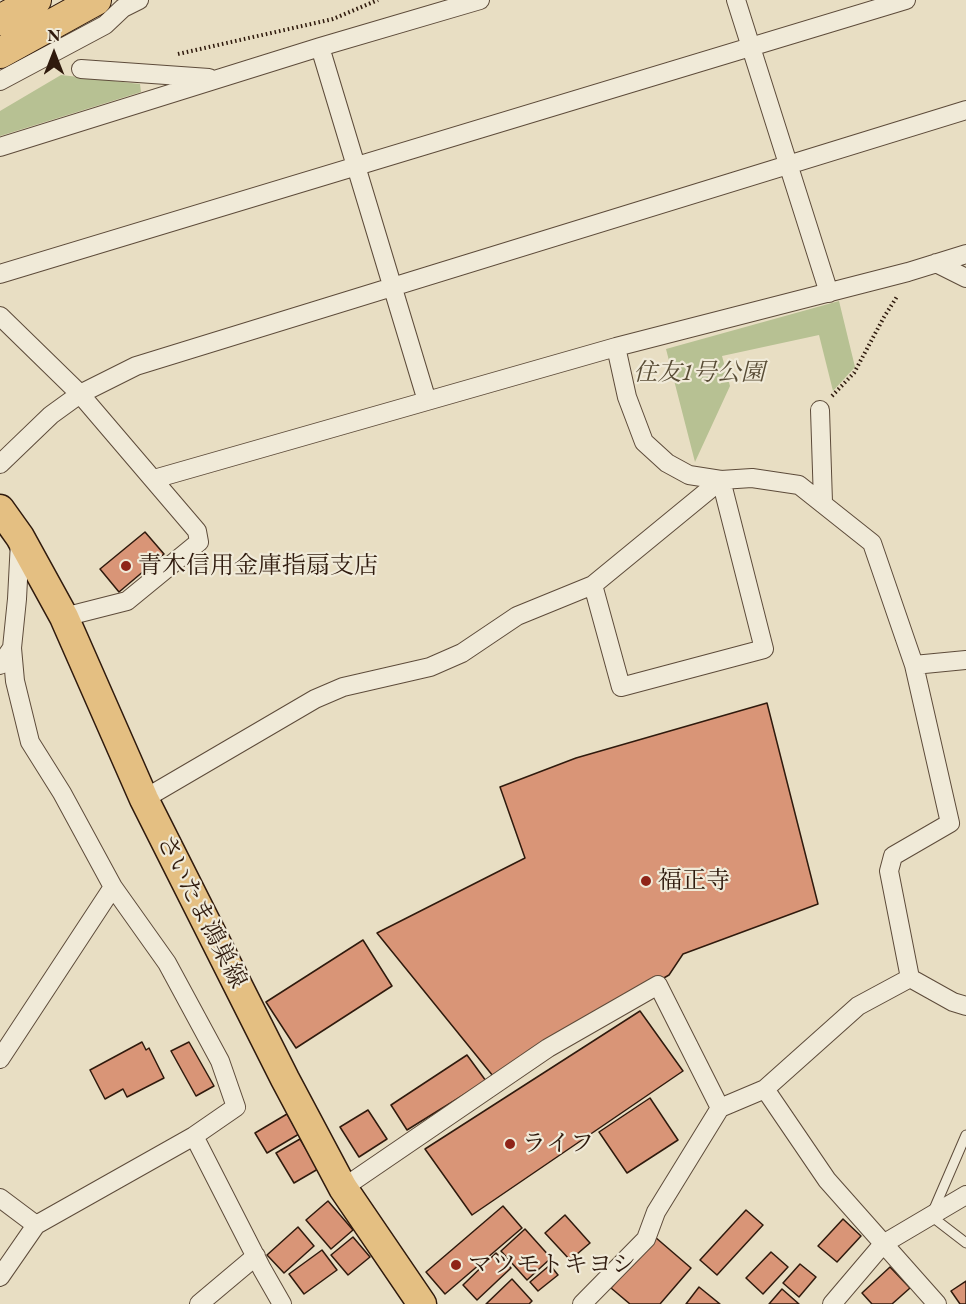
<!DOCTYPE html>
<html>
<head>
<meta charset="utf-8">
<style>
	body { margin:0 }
	#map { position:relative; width:966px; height:1304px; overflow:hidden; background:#e8dec3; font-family:"EB Garamond",serif }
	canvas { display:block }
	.north { position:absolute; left:24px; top:24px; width:60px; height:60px; -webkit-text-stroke:4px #f0ead8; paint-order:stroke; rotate:0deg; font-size:16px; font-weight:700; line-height:24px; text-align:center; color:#2f1a0d }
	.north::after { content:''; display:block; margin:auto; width:21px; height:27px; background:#2f1a0d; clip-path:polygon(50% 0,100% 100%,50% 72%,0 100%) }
</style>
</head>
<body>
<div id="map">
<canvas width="966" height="1304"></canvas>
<div class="north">N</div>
</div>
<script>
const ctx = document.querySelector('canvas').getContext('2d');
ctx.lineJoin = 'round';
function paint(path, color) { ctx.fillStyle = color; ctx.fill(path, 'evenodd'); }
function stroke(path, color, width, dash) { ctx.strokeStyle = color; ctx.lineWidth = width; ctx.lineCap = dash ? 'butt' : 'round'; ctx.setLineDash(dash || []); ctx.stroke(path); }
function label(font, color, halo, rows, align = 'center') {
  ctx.font = font + ' "EB Garamond","Noto Serif JP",serif'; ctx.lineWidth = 4.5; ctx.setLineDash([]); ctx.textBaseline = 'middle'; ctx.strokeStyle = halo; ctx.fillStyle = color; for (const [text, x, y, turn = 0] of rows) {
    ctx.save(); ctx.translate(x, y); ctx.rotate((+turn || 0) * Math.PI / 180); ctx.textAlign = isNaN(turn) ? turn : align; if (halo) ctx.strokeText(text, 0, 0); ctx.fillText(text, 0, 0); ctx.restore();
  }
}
const green = new Path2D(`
	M61 75 140 84 141 92 0 136V111Z
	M839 301 855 367 833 391 819 335 722 356 730 386 695 462 666 349Z`);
const building = new Path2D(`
	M145 532 164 554 119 592 100 569Z
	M767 703 818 904 683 954 669 975 493 1076 377 933 525 858 500 787 576 758Z
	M363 940 392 986 296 1048 266 1002Z
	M640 1011 683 1071 472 1215 425 1149Z
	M142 1042 146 1050 149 1048 164 1078 127 1097 123 1089 105 1099 90 1070Z
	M189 1042 214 1086 196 1096 171 1051Z
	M467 1055 486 1081 407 1130 391 1105Z
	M650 1098 678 1140 627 1173 599 1132Z
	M368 1110 387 1139 359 1157 340 1127Z
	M287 1114 299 1134 267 1153 255 1133Z
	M300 1139 318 1169 294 1183 276 1153Z
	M328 1201 353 1230 331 1249 306 1220Z
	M503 1206 522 1228 445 1294 426 1272Z
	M746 1210 763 1225 717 1275 700 1260Z
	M565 1215 590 1243 570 1260 545 1233Z
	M843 1219 861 1236 837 1262 818 1246Z
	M298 1227 314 1246 284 1273 267 1255Z
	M525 1229 551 1258 527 1280 501 1251Z
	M353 1237 370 1257 348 1275 331 1255Z
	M655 1237 691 1268 660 1304H630L611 1288Z
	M322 1250 337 1270 304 1294 289 1274Z
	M771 1252 788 1267 763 1294 746 1278Z
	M496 1253 511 1268 477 1300 463 1285Z
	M800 1264 816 1277 799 1297 783 1283Z
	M550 1265 558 1275 538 1291 530 1282Z
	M890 1267 910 1288 892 1304H872L862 1293Z
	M512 1279 532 1301 529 1304H486Z
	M966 1281V1304H960L951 1291Z
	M699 1287 720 1304H686Z
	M782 1289 799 1304H769Z`);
const path = new Path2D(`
	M178 54 333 19 378 0
	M832 396 854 373 884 317 898 295`);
const service = new Path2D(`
	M966 1135 931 1216 966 1243`);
const minor = new Path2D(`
	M736 0 829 293
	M320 47 427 401
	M81 69 209 78
	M0 81 105 25 123 8 139 0
	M0 147 320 47 480 0
	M936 263 966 278
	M0 274 906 0
	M0 316 80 394 197 531 199 542 127 601 64 617
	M820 410 823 502
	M0 464 51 415 80 394 136 366 966 110
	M154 479 616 347 908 272 966 254
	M593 585 621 687 764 649 721 480 689 475 667 463 644 442 627 397 616 347
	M0 665 12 648 17 599 20 541
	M914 665 950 823 893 856 889 871 910 978 953 1002 966 1006
	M144 799 315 699 343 687 430 667 462 653 517 616 593 585 721 480 752 478 799 485 872 543 914 665 966 660
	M0 1059 113 887
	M765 1089 858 1006 910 978
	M194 1136 262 1269 282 1304
	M343 1188 548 1048 658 985 720 1108
	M0 1198 36 1225
	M0 1277 36 1225 194 1136 236 1107 220 1061 167 963 113 887 62 793 30 742 15 681 12 648
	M199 1304 256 1256
	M582 1304 646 1239 656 1212 720 1108 765 1089 827 1180 937 1304
	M832 1304 883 1244 966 1195`);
const primary = new Path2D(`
	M0 509 20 537 64 617 144 799 285 1079 343 1188 422 1304`);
const trunk = new Path2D(`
	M0 20 36 0
	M0 53 96 0`);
const markers = [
	[126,566,6,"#8f2418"],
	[646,881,6,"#8f2418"],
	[510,1144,6,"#8f2418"],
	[456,1265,6,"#8f2418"]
];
const parkNames = [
	["住友1号公園",699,373]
];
const poiNames = [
	["青木信用金庫指扇支店",138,566],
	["福正寺",658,881],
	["ライフ",522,1144],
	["マツモトキヨシ",468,1265]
];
const streetNames = [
	["さいたま鴻巣線",201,912,63]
];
paint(green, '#b7c193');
paint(building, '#d99577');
stroke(building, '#2f1a0d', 1.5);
stroke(service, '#5d4b3a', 11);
stroke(minor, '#5d4b3a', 20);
stroke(primary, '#2f1a0d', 31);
stroke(trunk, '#2f1a0d', 32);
stroke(path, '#2f1a0d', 4, [1.5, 3]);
stroke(service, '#f0ead8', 9);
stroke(minor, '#f0ead8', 18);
stroke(primary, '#e4bf82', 28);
stroke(trunk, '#e4bf82', 30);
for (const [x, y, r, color] of markers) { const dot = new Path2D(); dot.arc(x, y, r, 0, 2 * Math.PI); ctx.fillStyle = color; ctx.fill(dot); stroke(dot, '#f0ead8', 2); }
label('italic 24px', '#584c35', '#f0ead8', parkNames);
label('24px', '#2f1a0d', '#f0ead8', poiNames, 'left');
label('24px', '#2f1a0d', '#f0ead8', streetNames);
</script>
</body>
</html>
